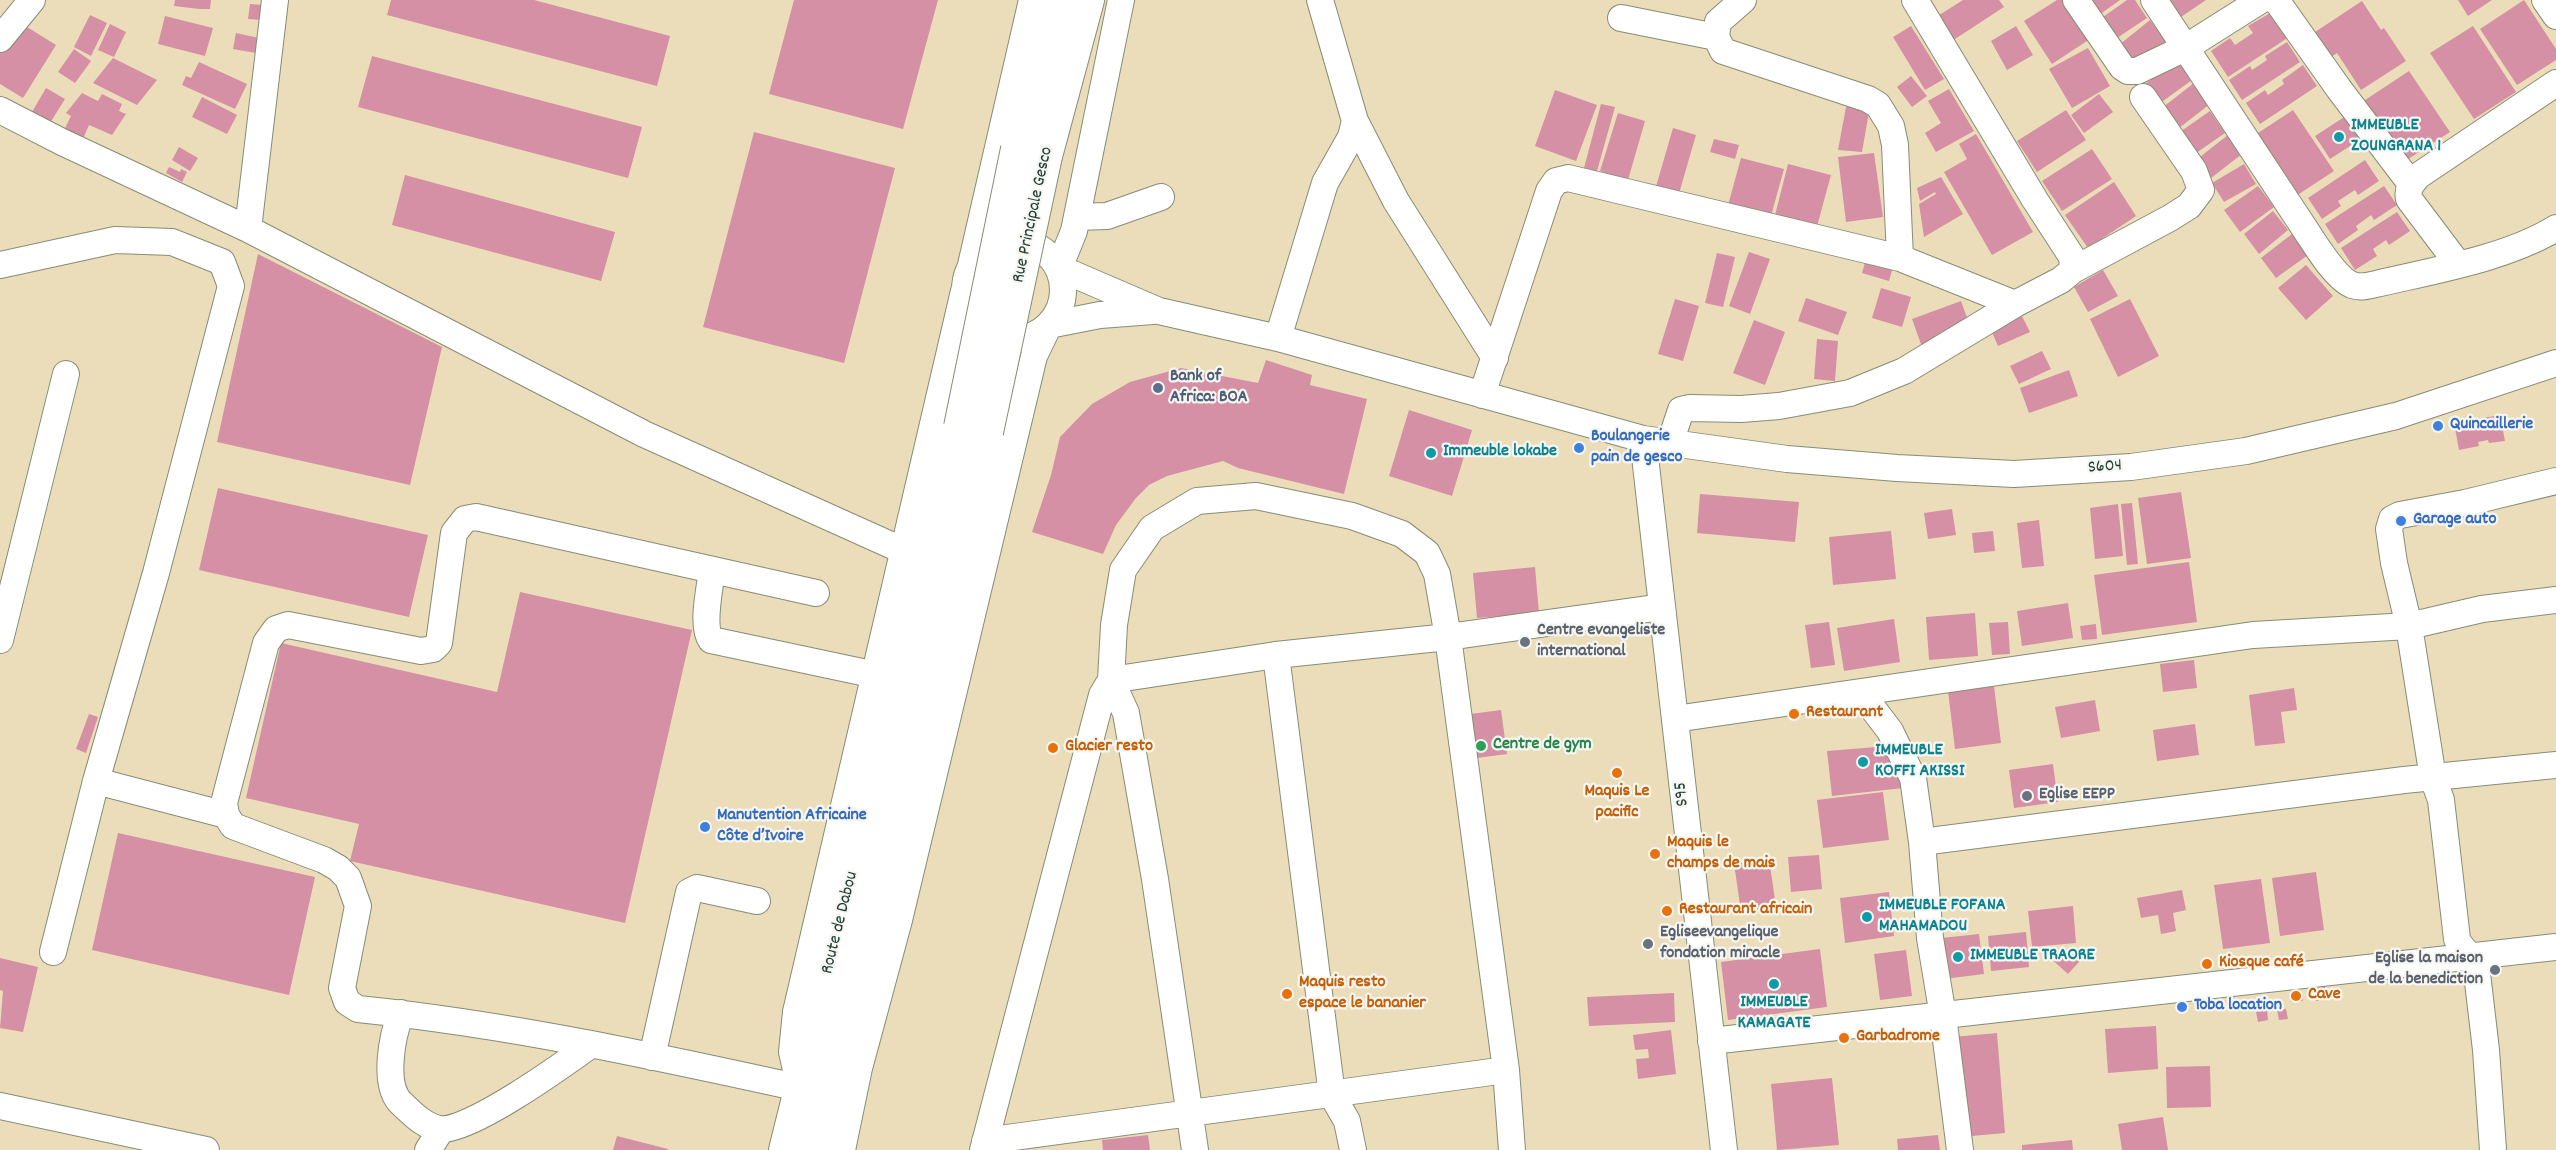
<!DOCTYPE html>
<html>
<head>
<meta charset="utf-8">
<style>
	body { margin:0 }
	canvas { display:block; background:#ebddb9 }
</style>
</head>
<body>
<canvas width="2556" height="1150"></canvas>
<script>
const ctx = document.querySelector('canvas').getContext('2d');
ctx.lineJoin = 'round';
function paint(path, color) { ctx.fillStyle = color; ctx.fill(path, 'evenodd'); }
function stroke(path, color, width, dash) { ctx.strokeStyle = color; ctx.lineWidth = width; ctx.lineCap = dash ? 'butt' : 'round'; ctx.setLineDash(dash || []); ctx.stroke(path); }
function label(font, color, halo, rows, align = 'center') {
  ctx.font = font + ' Dekko,sans-serif'; ctx.lineWidth = 4.5; ctx.setLineDash([]); ctx.textBaseline = 'middle'; ctx.strokeStyle = halo; ctx.fillStyle = color; for (const [text, x, y, turn = 0] of rows) {
    ctx.save(); ctx.translate(x, y); ctx.rotate((+turn || 0) * Math.PI / 180); ctx.textAlign = isNaN(turn) ? turn : align; if (halo) ctx.strokeText(text, 0, 0); ctx.fillText(text, 0, 0); ctx.restore();
  }
}
const building = new Path2D(`
	M175 0H211L210 9H199L174 6Z
	M391 0H534L670 36 657 86 387 15Z
	M794 0H938L903 129 769 94Z
	M1963 0H1999L2004 7 1952 41 1936 17Z
	M2057 0H2069L2093 37 2052 64 2024 21Z
	M2088 0H2120L2099 15Z
	M2127 0H2135L2147 18 2117 38 2103 17Z
	M2169 0H2206L2181 17Z
	M2458 0H2492L2468 16Z
	M2524 0 2556 49V60L2517 85 2480 29Z
	M2362 1 2381 30 2384 28 2406 61 2361 90 2337 53 2331 57 2315 32Z
	M250 4 263 5 261 20 248 19Z
	M2272 12 2289 37 2228 77 2211 51 2230 38 2235 45 2253 33 2248 26Z
	M90 15 107 23 91 56 74 47Z
	M165 16 213 28 205 56 158 44Z
	M2150 20 2166 42 2135 64 2119 45Z
	M19 22 56 45 23 98 0 84V52Z
	M110 24 126 32 114 57 98 50Z
	M1911 26 1944 79 1925 90 1893 37Z
	M2016 26 2033 55 2007 70 1991 41Z
	M2473 26 2516 92 2474 119 2430 53Z
	M236 33 259 38 256 53 233 49Z
	M2287 42 2300 62 2242 100 2229 80 2250 66 2252 70 2267 60 2265 56Z
	M2088 48 2110 86 2072 108 2049 69Z
	M74 49 91 61 75 83 58 72Z
	M372 56 642 127 628 178 358 107Z
	M113 58 157 80 137 105 93 83Z
	M2176 60 2192 80 2159 104 2144 85Z
	M199 62 247 84 235 109 182 85 186 76 191 78Z
	M2303 65 2317 86 2260 124 2246 103 2265 90 2268 95 2284 84 2282 80Z
	M2409 71 2450 132 2402 163 2362 102Z
	M1911 76 1927 96 1912 107 1897 87Z
	M2194 83 2210 104 2174 132 2158 111Z
	M46 88 65 99 50 123 32 112Z
	M1949 89 1974 131 1936 152 1925 133 1941 123 1928 101Z
	M1555 90 1597 105 1576 161 1535 146Z
	M82 93 98 101 102 94 122 104 119 111 126 114 112 135 89 125 82 141 63 132 71 116 66 113Z
	M2099 94 2113 112 2084 133 2071 115Z
	M202 97 237 115 227 134 192 117Z
	M1601 104 1615 107 1597 171 1584 168Z
	M1870 106 1862 152 1838 150 1846 107Z
	M2066 110 2086 140 2037 172 2017 141Z
	M2293 110 2334 171 2296 196 2255 135Z
	M2210 111 2225 133 2189 158 2174 136Z
	M1618 113 1645 121 1628 180 1600 171Z
	M2349 114 2364 137 2330 159 2315 136Z
	M1673 128 1696 135 1678 197 1655 190Z
	M754 132 895 168 844 363 703 327Z
	M1976 134 2033 232 1992 255 1944 172 1967 159 1959 144Z
	M2228 135 2242 154 2211 178 2196 160Z
	M1714 139 1739 145 1735 159 1710 152Z
	M179 147 198 158 190 171 172 160Z
	M2092 149 2112 179 2062 211 2042 181Z
	M1874 153 1883 217 1846 222 1838 157Z
	M1741 158 1784 169 1771 216 1728 205Z
	M2365 160 2379 181 2358 195 2355 190 2338 201 2341 206 2322 219 2308 198Z
	M1788 164 1831 175 1816 230 1774 219Z
	M2244 164 2256 184 2224 202 2212 183Z
	M169 167 180 172 181 169 187 172 182 182 166 173Z
	M405 175 615 232 601 281 392 225Z
	M1941 177 1963 214 1924 237 1919 204 1936 194 1935 192 1920 201 1917 188Z
	M2114 182 2136 216 2088 248 2065 215Z
	M2258 186 2274 207 2240 232 2224 210Z
	M2384 186 2397 205 2374 220 2371 215 2356 226 2358 230 2338 244 2325 224Z
	M2273 211 2288 230 2259 254 2244 234Z
	M2397 212 2410 231 2389 245 2386 240 2373 249 2377 256 2355 270 2341 248Z
	M2292 234 2308 255 2276 278 2261 258Z
	M1749 252 1770 259 1750 314 1729 306Z
	M1717 253 1735 257 1723 307 1705 303Z
	M258 254 442 347 410 485 217 442Z
	M1866 259 1893 267 1889 281 1862 273Z
	M2306 265 2333 296 2306 320 2278 288Z
	M2103 270 2118 296 2088 312 2074 287Z
	M1881 288 1911 297 1902 327 1872 318Z
	M1806 298 1847 312 1838 335 1798 321Z
	M1675 299 1699 306 1683 361 1658 354Z
	M2130 299 2159 356 2118 377 2090 319Z
	M1961 301 1971 329 1922 347 1912 319Z
	M2022 316 2030 332 1998 346 1991 330Z
	M1754 320 1785 332 1765 385 1733 373Z
	M1817 339 1838 341 1835 381 1814 379Z
	M2042 351 2051 369 2019 384 2010 366Z
	M1266 360 1312 375 1310 385 1367 399 1344 494 1238 468 1223 461 1167 476 1149 485 1136 498 1116 525 1103 554 1032 532 1051 475 1060 437 1092 404 1130 382 1181 368 1258 383Z
	M2069 370 2078 396 2029 413 2020 388Z
	M1409 410 1472 430 1452 496 1389 476Z
	M2500 415 2505 441 2489 443 2488 440 2478 442 2479 446 2459 450 2454 423Z
	M218 488 428 535 409 617 199 570Z
	M2181 492 2191 558 2147 564 2138 498Z
	M1700 494 1799 502 1795 542 1697 533Z
	M2132 503 2138 564 2127 565 2121 504Z
	M2118 504 2123 556 2095 559 2090 508Z
	M1952 509 1956 535 1928 539 1924 513Z
	M2039 520 2044 566 2022 568 2017 523Z
	M1891 531 1896 579 1833 585 1829 537Z
	M1993 531 1995 551 1974 553 1972 533Z
	M2189 562 2197 622 2102 635 2094 575Z
	M1535 567 1539 613 1477 618 1473 573Z
	M520 592 692 630 625 923 350 861 359 824 246 798 281 643 497 692Z
	M2068 603 2073 638 2022 646 2017 611Z
	M1975 613 1978 656 1929 660 1926 617Z
	M1894 619 1900 662 1844 671 1837 628Z
	M1829 622 1835 665 1811 668 1805 625Z
	M2008 622 2010 654 1992 655 1989 623Z
	M2096 624 2097 639 2082 640 2080 626Z
	M2194 660 2197 688 2163 692 2160 664Z
	M1994 686 2001 743 1955 749 1948 691Z
	M2294 688 2297 710 2281 712 2285 743 2255 746 2249 695Z
	M2095 700 2100 731 2061 738 2055 707Z
	M1501 710 1507 754 1469 759 1463 715Z
	M89 714 98 717 86 753 76 749Z
	M2195 724 2199 755 2157 761 2153 730Z
	M1889 746 1903 788 1832 796 1827 751Z
	M2053 764 2058 802 2014 808 2009 770Z
	M1883 792 1889 840 1823 848 1817 800Z
	M118 833 315 877 289 995 92 950Z
	M1819 855 1822 889 1791 892 1788 857Z
	M1769 858 1776 907 1741 912 1734 863Z
	M2316 872 2324 930 2280 936 2272 878Z
	M2261 879 2270 943 2223 949 2214 885Z
	M2182 890 2186 910 2173 913 2176 931 2161 934 2158 915 2141 918 2137 898Z
	M1889 892 1894 936 1845 943 1840 898Z
	M2073 906 2076 943 2032 947 2028 911Z
	M2026 932 2029 967 1991 971 1988 936Z
	M1979 934 1984 974 1936 980 1932 939Z
	M2065 948 2080 961 2068 974 2049 957 2056 950 2060 954Z
	M1820 949 1827 1007 1728 1020 1721 962Z
	M1906 950 1912 996 1880 1000 1874 954Z
	M0 958 38 967 23 1032 0 1028 3 991 0 990Z
	M2325 986 2328 999 2316 1001 2313 989Z
	M1674 993 1675 1022 1589 1026 1587 997Z
	M2302 993 2303 1001 2291 1002 2290 995Z
	M2263 999 2265 1010 2254 1011 2252 1001Z
	M2286 1009 2288 1019 2279 1020 2277 1010Z
	M2267 1010 2268 1020 2258 1022 2256 1012Z
	M2156 1026 2158 1069 2108 1073 2105 1029Z
	M1671 1030 1676 1074 1638 1079 1636 1059 1649 1058 1648 1049 1635 1050 1633 1035Z
	M1997 1033 2005 1133 1961 1137 1953 1037Z
	M2210 1066 2211 1107 2167 1108 2166 1067Z
	M1832 1078 1839 1145 1777 1150 1771 1084Z
	M2163 1117 2168 1150H2122L2118 1124Z
	M1148 1135 1150 1150H1103L1102 1140Z
	M1938 1135 1940 1150H1898L1897 1139Z
	M617 1136 668 1149V1150H613Z
	M2072 1140 2073 1150H2022V1145Z`);
const minor = new Path2D(`
	M1121 0 1074 231 1059 268 1159 311 1278 338 1643 439 1787 459 1897 468 2014 474 2131 467 2246 451 2396 416 2556 363
	M1743 0 1718 22 1716 37 1723 51 1868 99 1878 105 1891 126 1895 145 1900 258
	M2076 0 2122 67 2128 71H2137L2185 48 2261 0
	M2154 0 2305 229C2315 244 2335 278 2352 285 2360 288 2368 286 2376 284 2431 271 2508 258 2556 228
	M2276 0 2339 89 2411 184
	M2545 0 2556 16
	M1621 18 1716 37
	M0 39 32 0
	M0 110 62 142 248 229 644 434 904 551
	M1355 121 1396 201 1495 358
	M1077 217 1107 216 1161 197
	M248 229 275 0
	M965 290a49 49 0 1 1 98 0a49 49 0 1 1-98 0Z
	M2458 264 2409 199C2407 189 2411 184 2418 176L2556 83
	M0 265 115 240 172 242 222 262 231 286 156 573 96 781 226 815
	M971 265 1032 0
	M2073 270 2170 218 2189 206 2201 190 2194 171 2143 97
	M1278 338 1325 183 1351 137 1355 121 1320 0
	M1482 395 1549 191 1556 181 1568 178 1900 258 2015 304
	M1643 439 1724 1150
	M1670 443 1681 410 1690 408 1741 409 1779 406 1850 393 1904 371 2015 304 2061 280 2073 270 2072 257 2035 200 1915 0
	M712 570C710 588 701 626 711 640L876 675
	M816 593 476 517 465 519 454 533 439 643 433 649 421 651 288 625 276 629 266 643 224 803 226 815 233 826 324 860 338 868 348 878 358 906 342 988 347 1002 358 1009C507 1024 654 1056 800 1088L792 1052 796 1012 964 291
	M0 640 66 374
	M1276 655 1332 1095 1347 1121 1353 1150
	M1861 693 1890 731 1913 778 1922 842 1930 938 1943 1016 1960 1150
	M1675 719 2253 635 2409 626 2482 609 2556 600
	M1922 842 2404 780 2556 765
	M53 952 96 781
	M401 1013C392 1036 382 1086 402 1104 413 1114 424 1126 439 1129 467 1134 564 1064 589 1046
	M1711 1041 2556 947
	M652 1057 689 892 697 888 757 901
	M0 1106 206 1150
	M985 1141 1506 1070
	M428 1150 441 1130
	M842 1150 859 1068 899 920 1034 356 1049 325 1100 315 1153 311
	M983 1150 1102 695 1111 680 1114 625 1123 570 1152 528 1197 501 1256 496 1352 516 1402 534 1427 553 1437 574 1448 637 1506 1070 1512 1150
	M1195 1150 1155 879 1126 713 1111 680 1276 655 1448 637 1662 607
	M2493 1150 2486 1050 2476 965C2472 955 2461 950 2457 939L2441 800 2433 778 2409 626 2394 563 2389 529 2392 519 2400 515 2465 503 2556 481`);
const major = new Path2D(`
	M1017 149 1057 0
	M1046 156 1088 0
	M785 1150 898 696 960 427
	M817 1150 987 432`);
const majorBridge = new Path2D(`
	M960 427 1017 149
	M987 432 1046 156`);
const markers = [
	[2339,137,6,"#0f9aa8"],
	[1158,388,6,"#5c6f8a"],
	[2438,426,6,"#3f7fe0"],
	[1579,448,6,"#3f7fe0"],
	[1431,453,6,"#0f9aa8"],
	[2401,521,6,"#3f7fe0"],
	[1525,642,6,"#6b7280"],
	[1794,714,6,"#e8710a"],
	[1481,746,6,"#2e9e5b"],
	[1053,748,6,"#e8710a"],
	[1863,762,6,"#0f9aa8"],
	[1617,773,6,"#e8710a"],
	[2027,796,6,"#6b7280"],
	[705,827,6,"#3f7fe0"],
	[1655,854,6,"#e8710a"],
	[1667,911,6,"#e8710a"],
	[1867,917,6,"#0f9aa8"],
	[1648,944,6,"#6b7280"],
	[1958,957,6,"#0f9aa8"],
	[2207,964,6,"#e8710a"],
	[2495,970,6,"#6b7280"],
	[1774,984,6,"#0f9aa8"],
	[1287,994,6,"#e8710a"],
	[2296,996,6,"#e8710a"],
	[2182,1007,6,"#3f7fe0"],
	[1844,1038,6,"#e8710a"]
];
const cultureNames = [
	["IMMEUBLE",2351,127],
	["ZOUNGRANA 1",2351,148],
	["Immeuble lokabe",1443,453],
	["IMMEUBLE",1875,752],
	["KOFFI AKISSI",1875,773],
	["IMMEUBLE FOFANA",1879,907],
	["MAHAMADOU",1879,928],
	["IMMEUBLE TRAORE",1970,957],
	["IMMEUBLE",1774,1004,"center"],
	["KAMAGATE",1774,1025,"center"]
];
const streetNames = [
	["Rue Principale Gesco",1034,215,-78],
	["S604",2105,468,-4],
	["S95",1683,794,-96],
	["Route de Dabou",841,923,-76]
];
const serviceNames = [
	["Bank of",1170,378],
	["Africa: BOA",1170,399]
];
const shopNames = [
	["Quincaillerie",2450,426],
	["Boulangerie",1591,438],
	["pain de gesco",1591,459],
	["Garage auto",2413,521],
	["Manutention Africaine",717,817],
	["Côte d’Ivoire",717,838],
	["Toba location",2194,1007]
];
const worshipNames = [
	["Centre evangeliste",1537,632],
	["international",1537,653],
	["Eglise EEPP",2039,796],
	["Egliseevangelique",1660,934],
	["fondation miracle",1660,955],
	["Eglise la maison",2483,960,"right"],
	["de la benediction",2483,981,"right"]
];
const foodNames = [
	["Restaurant",1806,714],
	["Glacier resto",1065,748],
	["Maquis Le",1617,793,"center"],
	["pacific",1617,814,"center"],
	["Maquis le",1667,844],
	["champs de mais",1667,865],
	["Restaurant africain",1679,911],
	["Kiosque café",2219,964],
	["Maquis resto",1299,984],
	["espace le bananier",1299,1005],
	["Cave",2308,996],
	["Garbadrome",1856,1038]
];
const leisureNames = [
	["Centre de gym",1493,746]
];
paint(building, '#d590a5');
stroke(minor, '#858d76', 28);
stroke(major, '#858d76', 34);
stroke(minor, '#fff', 26);
stroke(major, '#fff', 32);
stroke(majorBridge, '#858d76', 34, []);
stroke(majorBridge, '#fff', 32);
for (const [x, y, r, color] of markers) { const dot = new Path2D(); dot.arc(x, y, r, 0, 2 * Math.PI); ctx.fillStyle = color; ctx.fill(dot); stroke(dot, '#f6f6f2', 2); }
label('bold 18px', '#0d838f', '#f6f6f2', cultureNames, 'left');
label('18px', '#1f3d34', '#f6f6f2', streetNames);
label('bold 18px', '#4e5e75', '#f6f6f2', serviceNames, 'left');
label('bold 18px', '#366cbe', '#f6f6f2', shopNames, 'left');
label('bold 18px', '#5b616d', '#f6f6f2', worshipNames, 'left');
label('bold 18px', '#c56008', '#f6f6f2', foodNames, 'left');
label('bold 18px', '#27864d', '#f6f6f2', leisureNames, 'left');
</script>
</body>
</html>
